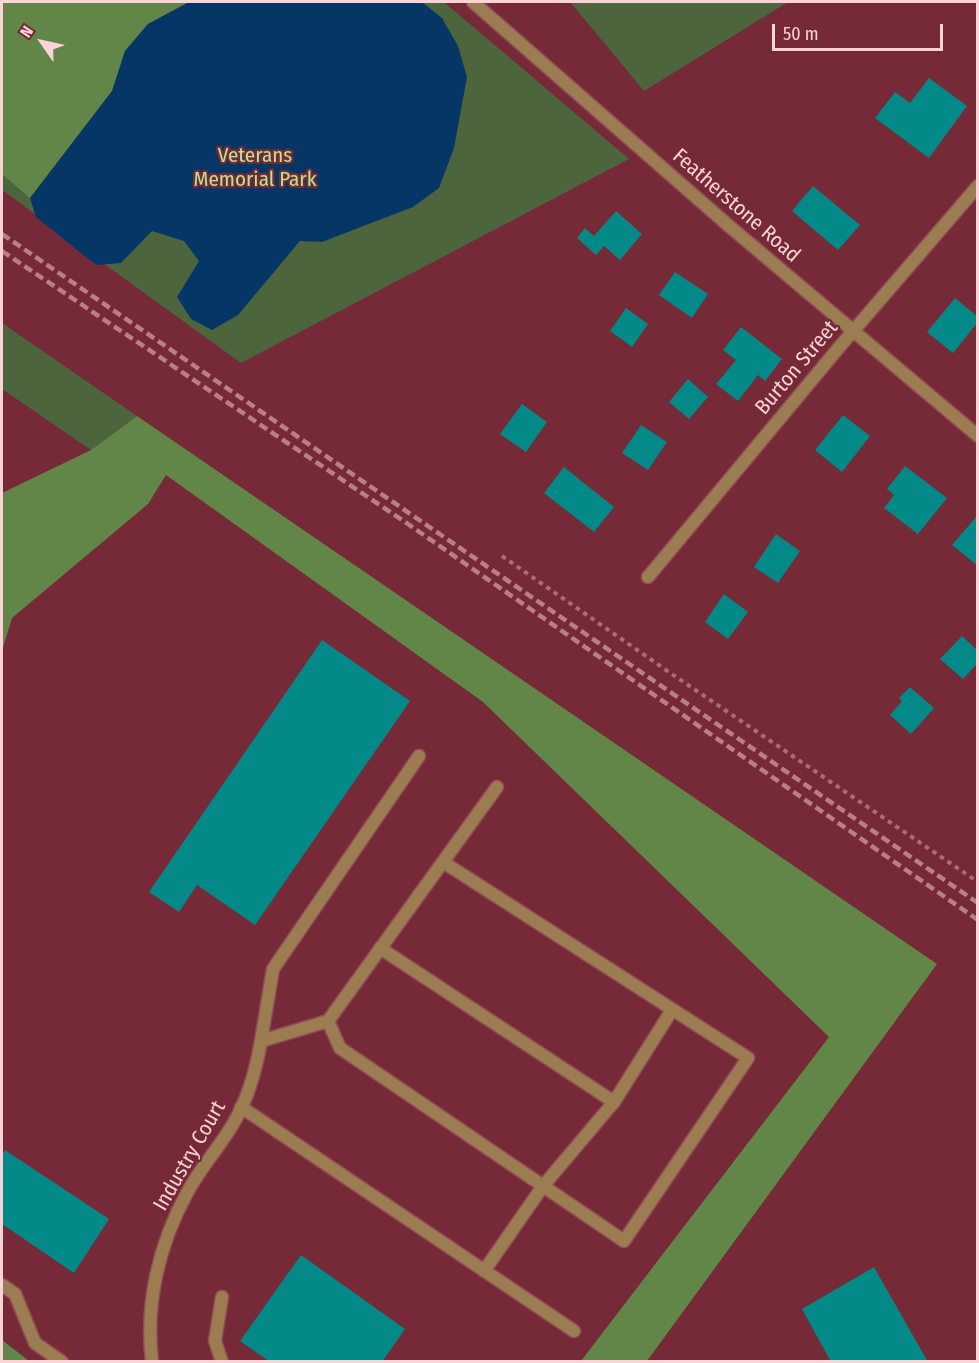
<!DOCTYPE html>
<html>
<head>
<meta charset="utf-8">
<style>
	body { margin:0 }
	#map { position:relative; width:979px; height:1363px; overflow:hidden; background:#762936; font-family:"Fira Sans Condensed",sans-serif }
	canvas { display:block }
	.frame { position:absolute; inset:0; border:3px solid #f9d3d5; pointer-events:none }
	.north { position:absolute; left:12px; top:12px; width:60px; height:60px; -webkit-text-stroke:4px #762936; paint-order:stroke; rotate:304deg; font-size:16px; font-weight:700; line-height:24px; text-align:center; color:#f9d3d5 }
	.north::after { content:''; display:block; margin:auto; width:21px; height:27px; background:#f9d3d5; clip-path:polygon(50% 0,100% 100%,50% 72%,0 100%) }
	.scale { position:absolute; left:772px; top:24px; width:171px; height:27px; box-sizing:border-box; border:3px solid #f9d3d5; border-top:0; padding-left:8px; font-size:18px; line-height:21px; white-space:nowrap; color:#f9d3d5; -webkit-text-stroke:4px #762936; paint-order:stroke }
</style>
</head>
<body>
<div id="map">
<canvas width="979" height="1363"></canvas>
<div class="frame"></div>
<div class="north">N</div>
<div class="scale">50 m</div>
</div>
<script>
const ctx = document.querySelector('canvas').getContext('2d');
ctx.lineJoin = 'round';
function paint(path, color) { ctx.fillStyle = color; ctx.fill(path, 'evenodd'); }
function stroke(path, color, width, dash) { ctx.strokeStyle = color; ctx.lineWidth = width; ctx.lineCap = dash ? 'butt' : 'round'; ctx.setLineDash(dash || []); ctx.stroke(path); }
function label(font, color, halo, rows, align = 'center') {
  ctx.font = font + ' "Fira Sans Condensed",sans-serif'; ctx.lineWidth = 4.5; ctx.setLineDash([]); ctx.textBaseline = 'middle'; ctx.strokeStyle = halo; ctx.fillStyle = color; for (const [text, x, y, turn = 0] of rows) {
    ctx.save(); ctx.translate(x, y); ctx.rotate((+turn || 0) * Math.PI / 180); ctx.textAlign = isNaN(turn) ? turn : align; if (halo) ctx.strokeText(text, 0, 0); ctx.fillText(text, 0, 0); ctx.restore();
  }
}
const green = new Path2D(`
	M2 2H444L629 159 241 363 2 190Z
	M570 2H788L644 91Z
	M2 323 137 416 91 450 2 389Z`);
const forest = new Path2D(`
	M2 2H189L148 24 125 51 112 91 30 198 2 174Z
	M137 416 937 964 647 1361H581L829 1037 483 702 166 475 148 504 12 618 2 651V493L91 450Z
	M2 1340 29 1361H2Z`);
const water = new Path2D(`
	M189 2H422L442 18 458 46 467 77 454 148 439 188 413 207 366 225 322 242 300 241 238 315 212 330 191 319 177 297 199 261 184 241 152 231 121 263 96 265 36 217 30 198 112 91 125 51 148 24Z`);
const building = new Path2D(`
	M929 78 967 106 929 158 875 118 895 92 910 103Z
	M813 186 860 225 838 250 792 211Z
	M616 211 642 234 620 260 604 246 596 255 577 238 585 228 594 236Z
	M675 272 708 294 692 318 659 295Z
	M955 298 978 317V322L953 353 927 332Z
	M626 308 648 324 632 347 610 331Z
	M741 327 782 359 765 381 758 375 738 401 716 384 736 360 723 350Z
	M688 379 708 397 689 419 669 402Z
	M522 404 547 422 526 452 500 434Z
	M843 415 870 436 842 472 815 450Z
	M641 425 667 442 648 470 622 453Z
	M905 466 947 498 918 534 884 508 894 495 887 489Z
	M564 467 614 507 594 532 544 493Z
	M976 517 978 518V566L952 545Z
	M776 534 800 551 778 583 754 567Z
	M724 594 748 612 728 639 705 622Z
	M962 636 978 651V663L963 679 940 659Z
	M322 640 410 701 255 925 197 885 179 912 149 892Z
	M910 687 934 708 911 734 890 715 902 701 899 698Z
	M5 1150 109 1219 74 1273 2 1224V1155Z
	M301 1255 405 1329 382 1362H270L240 1341Z
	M874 1267 928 1362H831L802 1309Z`);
const path = new Path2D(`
	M502 556 666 670 978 882`);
const lane = new Path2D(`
	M419 756 273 969 261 1041 328 1021 497 787
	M380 948 614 1102
	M328 1021 340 1048 624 1241 748 1058 443 862
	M241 1107 574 1331
	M484 1271 543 1186 614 1102 672 1010
	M2 1285 15 1294 35 1343 62 1362
	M222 1362 215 1341 222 1297`);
const street = new Path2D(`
	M473 2 729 226 978 436
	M648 577 836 351 978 186
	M152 1362C145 1303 159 1244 187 1193 200 1168 219 1148 233 1124 248 1099 256 1070 261 1041`);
const rail = new Path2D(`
	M2 234 978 903
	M2 251 408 524 978 920`);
const parkNames = [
	["Veterans",255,156],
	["Memorial Park",255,180]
];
const streetNames = [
	["Featherstone Road",736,206,41],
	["Burton Street",797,368,-50],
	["Industry Court",190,1156,-60]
];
paint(green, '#4d653d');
paint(forest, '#628648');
paint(water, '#063666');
paint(building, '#038988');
stroke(lane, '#904b56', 15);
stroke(street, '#904b56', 15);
stroke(path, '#aa6c75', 4, [4.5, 4.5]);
stroke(lane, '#9c7c51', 12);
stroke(street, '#9c7c51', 12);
stroke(rail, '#b87f87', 4.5, [9, 4.5]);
label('21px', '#b2e68f', '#762936', parkNames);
label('21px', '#f9d3d5', '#762936', streetNames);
</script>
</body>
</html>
